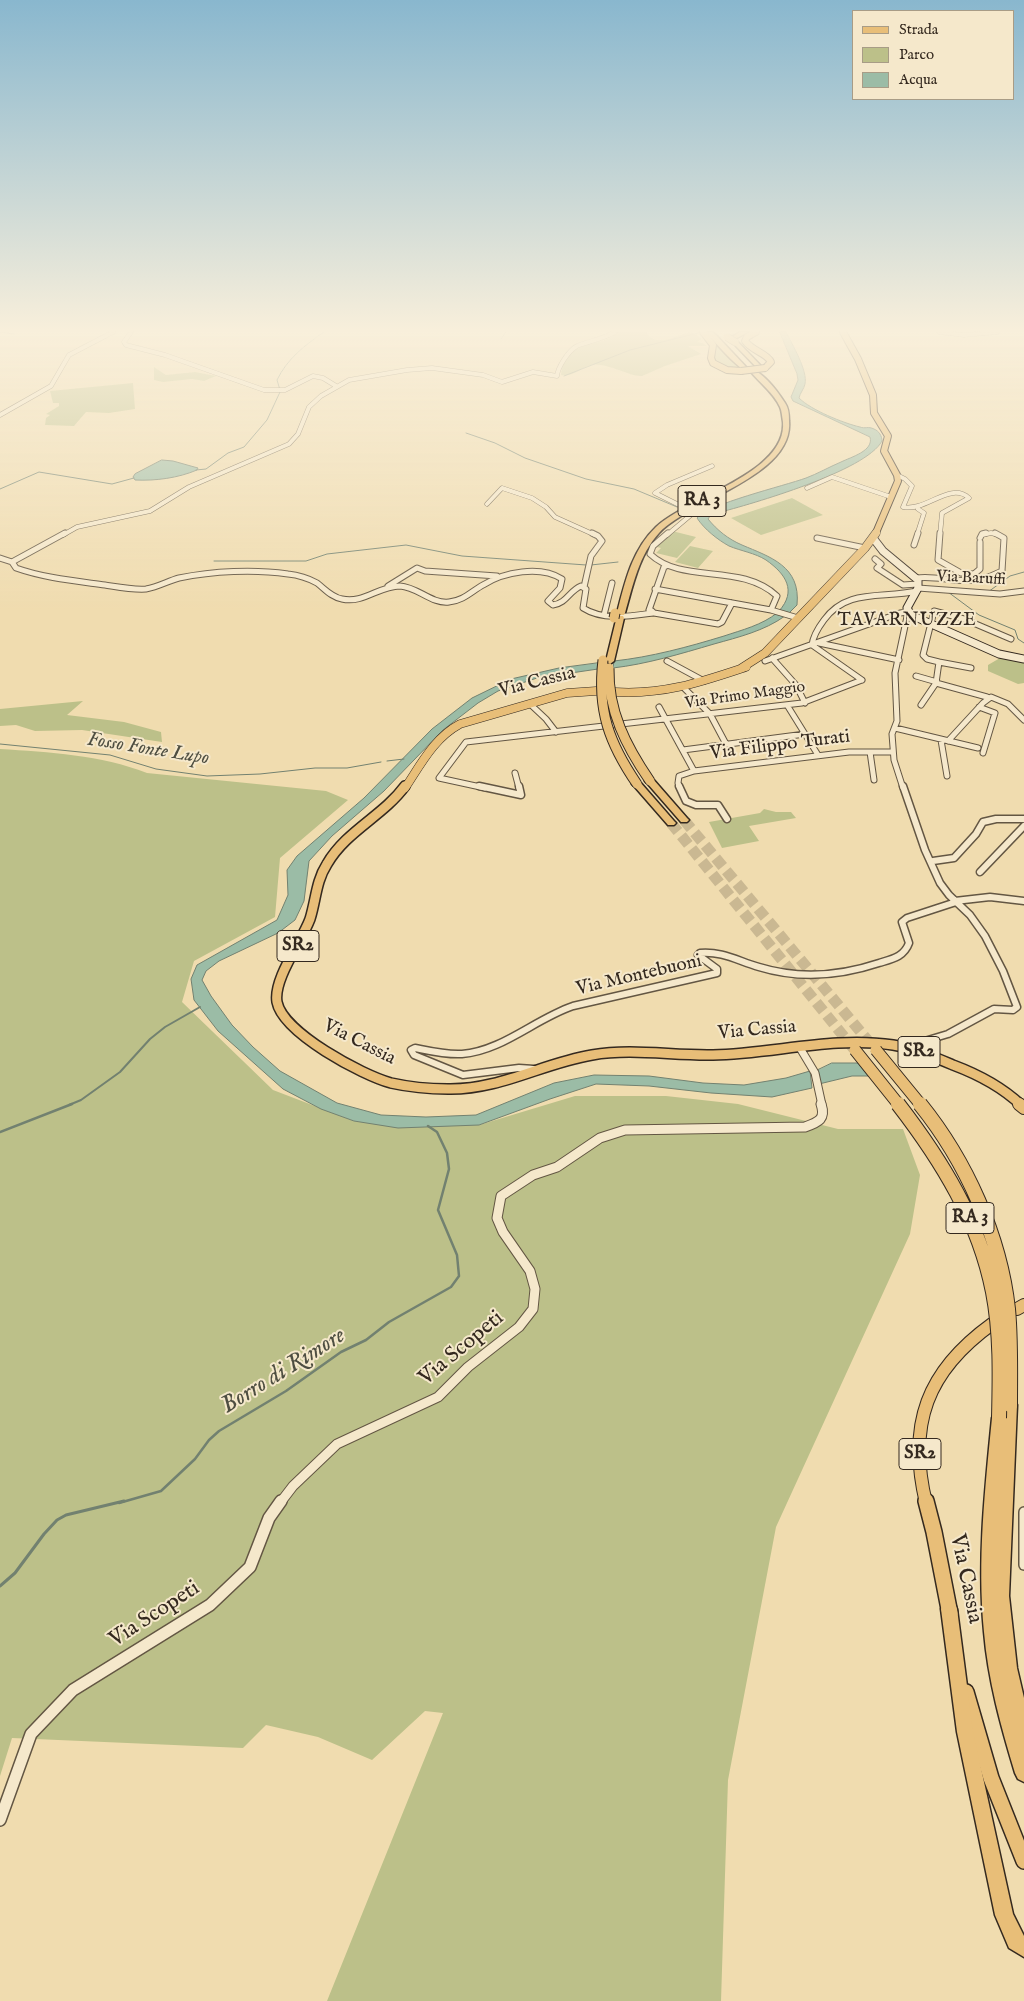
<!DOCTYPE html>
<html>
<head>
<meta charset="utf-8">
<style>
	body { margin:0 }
	#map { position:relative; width:1024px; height:2001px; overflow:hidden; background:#f0dcaf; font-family:"IM FELL English",serif }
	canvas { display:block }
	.legend { position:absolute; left:852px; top:10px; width:162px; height:90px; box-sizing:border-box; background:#f5e8cb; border:1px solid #a89c86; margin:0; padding:6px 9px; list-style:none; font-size:15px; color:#34291f }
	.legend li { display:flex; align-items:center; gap:10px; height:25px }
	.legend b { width:25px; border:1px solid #a89c86 }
</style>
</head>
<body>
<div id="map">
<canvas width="1024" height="2001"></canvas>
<ul class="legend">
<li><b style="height:6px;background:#e8be78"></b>Strada</li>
<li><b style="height:14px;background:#bcc089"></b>Parco</li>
<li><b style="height:14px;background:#9bbca6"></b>Acqua</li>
</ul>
</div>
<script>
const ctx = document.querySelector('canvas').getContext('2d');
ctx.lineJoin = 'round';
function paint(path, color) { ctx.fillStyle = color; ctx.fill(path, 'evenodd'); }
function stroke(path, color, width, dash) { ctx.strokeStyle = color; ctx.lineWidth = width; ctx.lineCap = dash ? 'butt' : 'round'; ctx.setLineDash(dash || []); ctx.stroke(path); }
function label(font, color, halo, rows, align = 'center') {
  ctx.font = font + ' "IM FELL English",serif'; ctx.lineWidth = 4; ctx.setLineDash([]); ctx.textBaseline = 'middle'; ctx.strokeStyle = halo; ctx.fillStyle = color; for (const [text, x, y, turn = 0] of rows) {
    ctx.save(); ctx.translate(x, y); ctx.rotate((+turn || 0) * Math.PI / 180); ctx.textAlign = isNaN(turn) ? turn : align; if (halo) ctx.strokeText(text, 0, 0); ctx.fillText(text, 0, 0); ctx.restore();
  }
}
const green = new Path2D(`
	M618 332H646C655 349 678 334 692 332L701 338 702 339 697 342 702 343 707 346H688L701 354 665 366 642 376C630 377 606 362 591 365 580 368 574 377 561 375 566 337 599 350 618 332Z
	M711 335 741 370 719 366 714 359 715 346Z
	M154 367 166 375 195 372 216 376 204 381 192 379 163 382 154 380Z
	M133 383 135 409 109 413 86 412 74 426 45 425 46 418 50 415 46 414 59 406V403H53L50 391Z
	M792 498 823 515 761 535 731 518Z
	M672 531 696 537 677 558 656 553 661 548 657 547Z
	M690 546 713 551 698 568 675 562Z
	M1000 658 1024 663V683L1018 684 988 671V665Z
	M83 701 67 715 124 722 161 732 162 742 82 730 35 731 16 725 0 726V709Z
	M0 749C49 752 101 755 147 773L326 791 348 800 280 858 275 917 194 961 182 1002 273 1090 354 1121 479 1125 575 1096H666L738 1104 838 1129H903L920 1175 910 1234 776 1527 728 1780 721 2001H327L443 1713 425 1711 372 1760 318 1737 266 1725 243 1748 12 1738 0 1776Z
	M764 809 776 812H791L796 818 749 826 759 841 722 848 709 822 760 813Z`);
const water = new Path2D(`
	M780 332H786C792 344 808 371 805 384 804 389 800 393 799 398 811 410 843 423 860 427 865 429 868 426 874 429 879 431 882 436 882 441 866 471 752 504 717 513L710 516 708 519C717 530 728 539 742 545 770 557 801 566 797 605L788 614 779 611C797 591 786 574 766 560 755 553 741 551 729 546 718 540 704 529 697 518 708 504 784 486 806 478 817 474 829 467 841 462 851 457 874 451 870 437L793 401 791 397 798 380 797 374Z
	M162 460 173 461 198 468 197 470C178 478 156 481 135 480L133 477 135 474Z
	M777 613 785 616C764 631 739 637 714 644 680 654 647 664 613 668L614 661C651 657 688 647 724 636 742 630 762 625 777 613Z
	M599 663 598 669 537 678 498 691 478 703 443 730 384 791 332 836 309 861 304 901 295 920 278 933 219 961 206 971 202 980 211 996 232 1025 253 1047 280 1071 337 1103 381 1115 426 1117 476 1115 554 1083 594 1075 649 1076 703 1083 744 1085 786 1078 810 1071 812 1088 772 1097 711 1093 649 1086 596 1084 550 1099 479 1125 398 1128 354 1121 321 1109 283 1089 218 1031 194 1000 191 979 197 965 277 920 288 895 287 870 297 856 364 798 432 729 472 698 511 679 559 668Z
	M832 1063H860L870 1076H852L819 1084 818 1070Z`);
const streamFar3 = new Path2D(`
	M0 332 14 334
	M501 339 506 332
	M564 376 630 350 698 333
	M280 390 277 380C287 359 305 345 324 332
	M466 433 495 443 525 458 586 479 634 489 677 507
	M196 470 206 469 228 453 244 447 267 420 280 392
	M0 489 39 472 112 484 134 478
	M214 561H306L327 554 406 545 462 556 586 565
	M591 565 618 562
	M948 592 979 615 1015 630 1018 639 1024 643
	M988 592 1010 576 1024 572
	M0 744 110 755 156 769 207 776 260 774 315 768H347L381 762
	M387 761 404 759`);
const streamFar2 = new Path2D(`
	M69 1105 81 1100 120 1072 150 1039 165 1027 200 1007`);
const streamFar1 = new Path2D(`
	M0 1132 72 1104
	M119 1503 161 1491 195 1459 209 1440 219 1431 286 1391 341 1352 366 1340 389 1322 451 1287 459 1276 457 1255 438 1210 449 1169 447 1153 437 1132 428 1126`);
const stream = new Path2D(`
	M0 1586 15 1573 44 1534 57 1520 66 1515 124 1501`);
const motorwayTunnel = new Path2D(`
	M684 820 875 1049
	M671 823 854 1049`);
const minorFar3 = new Path2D(`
	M131 332 124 342 126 345 165 355 264 390H285L313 376 323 378 336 386
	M939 332 964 335 997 332
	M0 415 51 386 69 355 113 332
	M897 475 905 479 912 486 903 507C926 512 950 481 969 498L942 513 940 535
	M807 488 832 477 891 497
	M487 504 502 488 532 498 546 507 555 517 595 535
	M681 506 655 493 667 485 712 466
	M63 535 77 527 150 511 189 487 289 444 298 434 309 407 321 396 349 380 407 370 432 368 483 375 502 382 533 372 557 376C558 367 568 351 577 346 589 341 603 339 615 332
	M667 535 692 514 689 510
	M917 535 924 513 918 509
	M982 535 991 533 999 535`);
const minorFar2 = new Path2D(`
	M668 533 653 546 650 554C683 585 740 562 777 596L771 610
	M940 533 938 560 961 573 974 574 980 569V542
	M817 538 865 548
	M980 538 982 534 986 533
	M914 545 918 533
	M0 558 12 562 65 533
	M875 559 881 564 877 568 903 585 918 584
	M12 562 16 568C44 578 76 581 105 585 118 587 133 590 146 589 158 587 168 581 179 578 213 571 254 569 288 574 298 575 308 578 317 583 325 589 331 597 342 599 363 604 379 586 400 586 418 587 431 604 449 602 463 601 472 591 483 585 504 572 540 565 562 579L560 588 548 601 553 605C567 603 569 591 581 586L586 589 583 608C603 621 631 616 653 613
	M916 578C936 575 956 583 976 580 986 579 993 575 1002 571L1004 538 995 533
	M388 586 417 568 425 571 497 576
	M584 587 591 556 602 541 598 536 592 533
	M918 588 1000 594 1024 591
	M655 589 771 610 798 618
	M649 610 664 567 666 566
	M652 611 654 613 718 624 722 622 732 603
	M604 615 612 583
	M819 643 899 660
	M812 645C813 636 818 628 824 620 847 588 882 599 917 591
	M812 645 862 680
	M772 658 796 685 805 703
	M667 661 704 681
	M765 661 900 613 908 612 895 673 897 721 892 734 894 760 903 788
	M939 662 971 668
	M916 676 937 682
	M936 683 987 697
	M684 688 710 714 726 744
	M530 704 546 719 556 732
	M787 705 818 755
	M921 705 936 683 939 662 927 659 923 655 934 611 964 619 1011 639
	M659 707 694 771
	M979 707 995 713 983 753
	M895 728 978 748
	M941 740 947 776
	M948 741 983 703 991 697 1008 704 1024 720
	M683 750 805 734
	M870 752 874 780
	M515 773 519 788
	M485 788 439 778 466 742 802 703 862 680
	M680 788 678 783 679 776 694 771 849 752H893`);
const minorFar1 = new Path2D(`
	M479 786 521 795 519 786
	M679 786 686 801 696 805H718L727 819
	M903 786 925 850 940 883 949 895 970 915 985 936 1003 971 1017 1007 1013 1010 994 1009 948 1034 908 1046
	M933 861 954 858 976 834 983 822 996 819H1024
	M980 872 1024 826
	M955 901 990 897 1024 901
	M534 1069 519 1068 463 1075 414 1055 411 1050 415 1048C430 1051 446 1055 462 1054 502 1051 535 1019 573 1006L717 973V969L698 955 700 953C722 951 738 961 759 967 798 979 840 976 879 963 892 959 904 957 909 943L902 922 907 918 956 902`);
const minor = new Path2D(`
	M1024 1512V1565`);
const tertiaryFar2 = new Path2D(`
	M800 1048 815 1073 822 1105`);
const tertiaryFar1 = new Path2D(`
	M280 1503 293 1486 337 1444 438 1397 468 1367 519 1327 533 1309 535 1289 530 1271 503 1232 497 1218 501 1196 533 1175 557 1167 600 1138 625 1130 805 1127C819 1122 826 1119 821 1104`);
const tertiary = new Path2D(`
	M0 1820 31 1734 73 1690 210 1605 250 1567 269 1518 281 1501`);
const secondary = new Path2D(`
	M873 538 883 551 918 580V588L907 608 911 615 999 654 1024 659`);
const primaryFar4 = new Path2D(`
	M703 332 713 345 711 358 713 363 727 370 741 371
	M756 332 747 337 745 341C752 351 767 353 771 362L765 368
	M843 332 858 359 873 395 874 413 888 436 884 451 897 475 898 481 875 535`);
const primaryFar3 = new Path2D(`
	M740 669 765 653 865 548 876 533
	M615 692C664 695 701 682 746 667
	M405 788C421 764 434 738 460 724L567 693 596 691`);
const primaryFar2 = new Path2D(`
	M405 786C383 816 346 831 327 864 316 881 316 900 310 919 302 941 273 979 277 1002 283 1033 362 1075 391 1083 409 1087 429 1089 448 1089 500 1090 543 1063 592 1055 632 1048 673 1056 713 1055 773 1054 833 1036 893 1045 913 1048 934 1057 953 1065 977 1074 1002 1087 1021 1105`);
const primaryFar1 = new Path2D(`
	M1019 1104 1024 1108
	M1017 1309 1024 1305
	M926 1503C907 1424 927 1371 992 1324`);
const primary = new Path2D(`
	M926 1501 934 1532 950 1614
	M966 1692 991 1778 1024 1861`);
const motorway = new Path2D(`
	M705 332H712L716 335 748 369V371C740 372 714 340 705 332Z
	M740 332H748L735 339 730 338Z
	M733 341H737L762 367V369H758L733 343Z
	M754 370C766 376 778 392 785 403 789 409 789 415 789 421 794 476 691 499 659 533 639 555 633 585 625 613L624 615H618L617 613C625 582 632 550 656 527 688 497 787 473 783 422 782 417 782 411 780 407 774 393 760 383 751 372Z
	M617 616H623L624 618 614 661 610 664 606 661Z
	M650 778 653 779 687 818 689 820 687 822H681L647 783 645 781Z
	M637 781 640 782 674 821 676 823 674 825H668L634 786 632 784Z
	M1010 1399 1015 1401 1017 1405 1009 1596 1017 1668 1024 1698V1782L1018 1779 1015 1773C1001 1727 988 1680 984 1632 977 1560 985 1489 992 1418L994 1414 999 1412 1002 1413 1005 1401Z
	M949 1601 955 1604 957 1609 973 1732 1013 1914 1024 1936V1957L1009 1948 995 1915 957 1732 941 1609 943 1604Z`);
const primaryBridge = new Path2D(`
	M741 371 765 368`);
const motorwayBridgeFar3 = new Path2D(`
	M727 337 735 342`);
const motorwayBridgeFar2 = new Path2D(`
	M614 618 615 613
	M603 660C597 710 609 743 637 784
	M609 668C608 711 626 746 650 781`);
const motorwayBridgeFar1 = new Path2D(`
	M855 1050 899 1105
	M876 1050 921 1105`);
const motorwayBridge = new Path2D(`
	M898 1104C942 1161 979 1221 993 1292 1001 1333 1000 1376 999 1418
	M920 1104C966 1161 1000 1236 1008 1309 1011 1341 1010 1373 1010 1405`);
const farStreetnames = [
	["Via Baruffi",971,579,3],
	["Via Primo Maggio",745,696,-8]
];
const shields = [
	[702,501,48],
	[298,946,42],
	[919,1052,42],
	[970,1218,48],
	[920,1454,42]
];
const shieldNames = [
	["RA 3",702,501],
	["SR2",298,946],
	["SR2",919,1052],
	["RA 3",970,1218],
	["SR2",920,1454]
];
const farQuarternames = [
	["TAVARNUZZE",907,621]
];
const streetNames = [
	["Via Cassia",537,683,-14],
	["Via Filippo Turati",780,746,-7],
	["Via Montebuoni",639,976,-13],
	["Via Cassia",757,1031,-5],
	["Via Cassia",359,1043,27]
];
const waterNames = [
	["Fosso Fonte Lupo",148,750,9]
];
const nearStreetnames = [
	["Via Scopeti",462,1349,-40],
	["Via Cassia",965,1579,78],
	["Via Scopeti",155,1615,-33]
];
const nearWaternames = [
	["Borro di Rimore",284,1372,-32]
];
paint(green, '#bcc089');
paint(water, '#9bbca6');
stroke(water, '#728170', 1);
stroke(streamFar3, '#728170', 1);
stroke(streamFar2, '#728170', 2);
stroke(streamFar1, '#728170', 2.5);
stroke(stream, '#728170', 3);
stroke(motorwayTunnel, '#cab892', 11, [11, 5.5]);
stroke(minorFar3, '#635643', 5);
stroke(minorFar2, '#635643', 7);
stroke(minorFar1, '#635643', 9);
stroke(minor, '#635643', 12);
stroke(tertiaryFar2, '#635643', 9);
stroke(tertiaryFar1, '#635643', 11);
stroke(tertiary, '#635643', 14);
stroke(secondary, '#34291f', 9);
stroke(primaryFar4, '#34291f', 8);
stroke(primaryFar3, '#34291f', 9);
stroke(primaryFar2, '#34291f', 12);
stroke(primaryFar1, '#34291f', 14);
stroke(primary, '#34291f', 18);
stroke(motorway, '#34291f', 3);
stroke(minorFar3, '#f5e8cb', 4);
stroke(minorFar2, '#f5e8cb', 5);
stroke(minorFar1, '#f5e8cb', 6);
stroke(minor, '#f5e8cb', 9);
stroke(tertiaryFar2, '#f5e8cb', 7);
stroke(tertiaryFar1, '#f5e8cb', 9);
stroke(tertiary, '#f5e8cb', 11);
stroke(secondary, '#f5e8cb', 7);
stroke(primaryFar4, '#e8be78', 6);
stroke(primaryFar3, '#e8be78', 8);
stroke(primaryFar2, '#e8be78', 9);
stroke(primaryFar1, '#e8be78', 12);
stroke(primary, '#e8be78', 15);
paint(motorway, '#e8be78');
stroke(primaryBridge, '#34291f', 8, []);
stroke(motorwayBridgeFar3, '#34291f', 8, []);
stroke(motorwayBridgeFar2, '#34291f', 11, []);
stroke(motorwayBridgeFar1, '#34291f', 13, []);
stroke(motorwayBridge, '#34291f', 16, []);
stroke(primaryBridge, '#e8be78', 6);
stroke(motorwayBridgeFar3, '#e8be78', 7);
stroke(motorwayBridgeFar2, '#e8be78', 9);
stroke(motorwayBridgeFar1, '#e8be78', 11);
stroke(motorwayBridge, '#e8be78', 14);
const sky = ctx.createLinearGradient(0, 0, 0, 612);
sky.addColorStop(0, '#89b7ce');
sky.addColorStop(0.54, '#f8efdb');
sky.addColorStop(1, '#f8efdb00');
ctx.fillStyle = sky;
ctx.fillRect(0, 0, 1024, 612);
label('16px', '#34291f', '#f5e8cb', farStreetnames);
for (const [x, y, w] of shields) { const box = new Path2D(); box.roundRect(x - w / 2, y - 15.5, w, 31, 4); ctx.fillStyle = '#f5e8cb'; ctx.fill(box); stroke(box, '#34291f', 1); }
label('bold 18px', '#34291f', null, shieldNames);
ctx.letterSpacing = '1px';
label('18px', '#34291f', '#f5e8cb', farQuarternames);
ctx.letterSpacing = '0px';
label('19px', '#34291f', '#f5e8cb', streetNames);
label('italic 20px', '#4e4e41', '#f5e8cb', waterNames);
label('22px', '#34291f', '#f5e8cb', nearStreetnames);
label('italic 24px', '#4e4e41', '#f5e8cb', nearWaternames);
</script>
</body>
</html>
